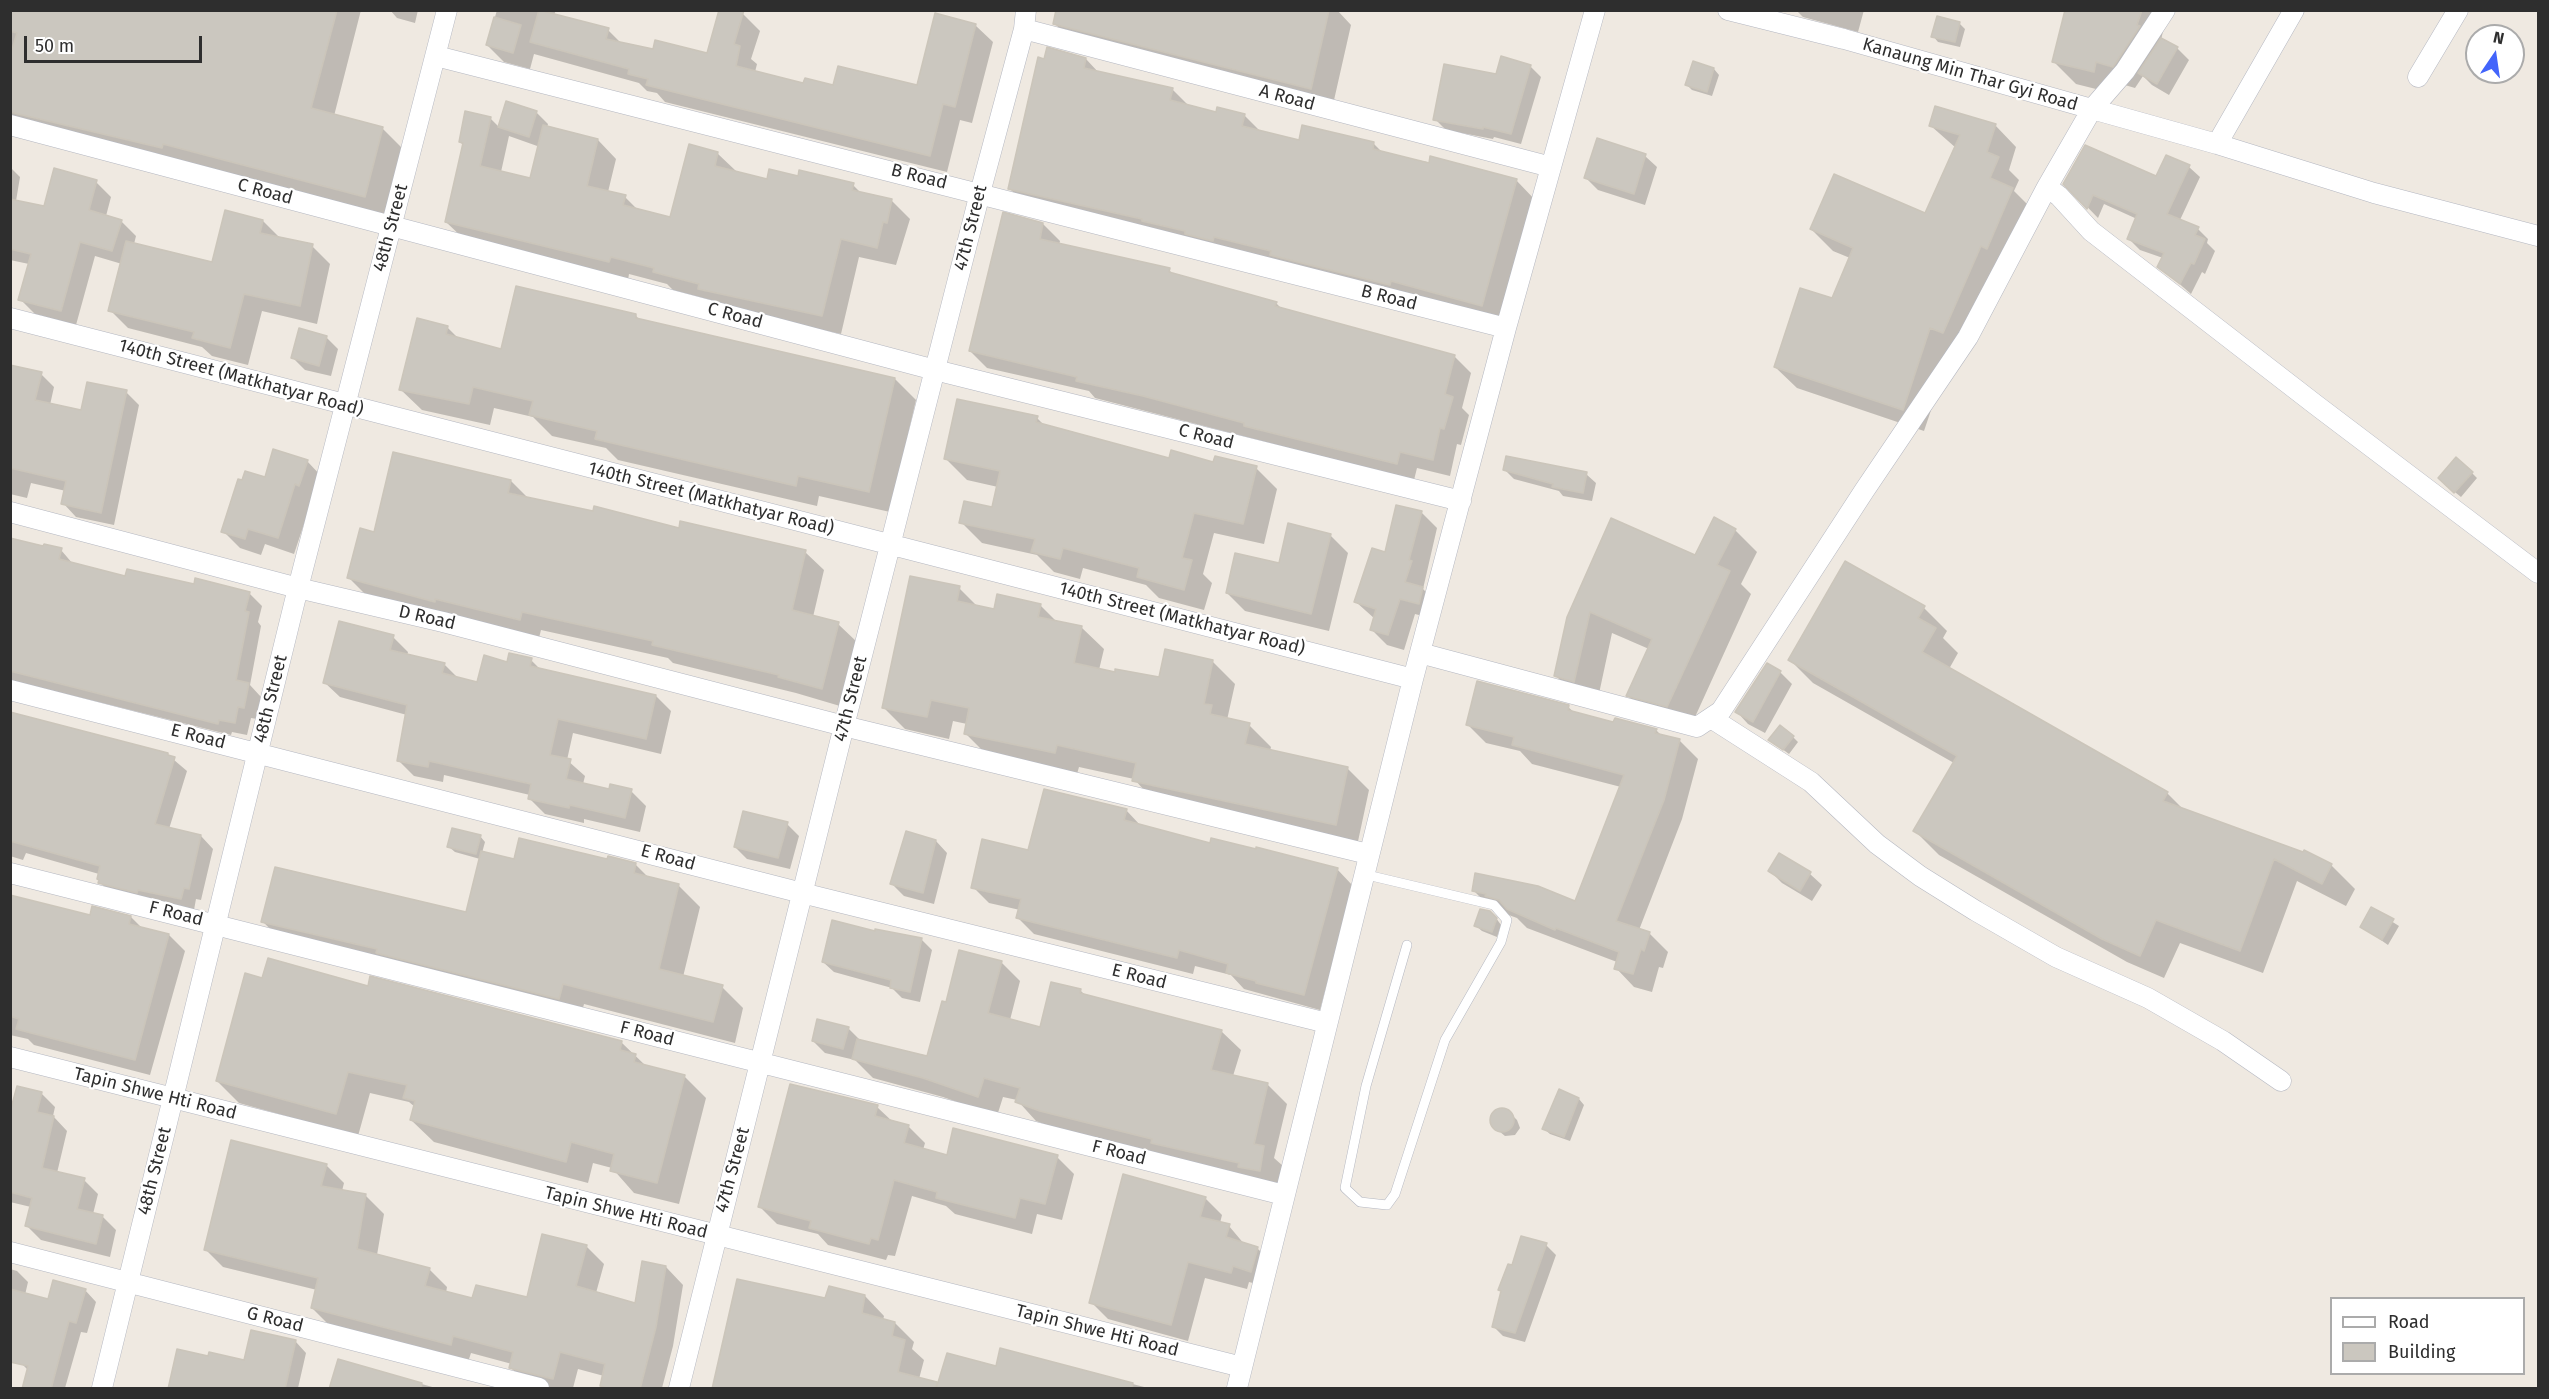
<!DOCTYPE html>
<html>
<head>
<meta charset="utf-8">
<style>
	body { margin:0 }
	#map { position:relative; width:2549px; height:1399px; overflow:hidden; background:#efe9e1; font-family:"Fira Sans",sans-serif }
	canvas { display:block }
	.frame { position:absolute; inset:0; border:12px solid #2e2e2e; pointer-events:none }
	.legend { position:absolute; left:2330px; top:1297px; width:195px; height:78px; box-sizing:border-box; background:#fff; border:2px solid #ababab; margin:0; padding:8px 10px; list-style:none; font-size:18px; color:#2e2e2e }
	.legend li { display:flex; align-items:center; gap:12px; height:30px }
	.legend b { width:30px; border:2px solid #ababab }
	.north { position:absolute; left:2465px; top:24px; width:60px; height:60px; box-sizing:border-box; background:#fff; border:2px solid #ababab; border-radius:50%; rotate:13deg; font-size:16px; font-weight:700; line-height:24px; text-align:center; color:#2e2e2e }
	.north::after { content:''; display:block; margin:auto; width:21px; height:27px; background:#4264fb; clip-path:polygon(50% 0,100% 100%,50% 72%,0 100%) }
	.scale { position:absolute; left:24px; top:36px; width:178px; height:27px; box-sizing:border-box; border:3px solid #2e2e2e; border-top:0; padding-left:8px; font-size:18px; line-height:21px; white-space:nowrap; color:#2e2e2e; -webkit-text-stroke:4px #fff; paint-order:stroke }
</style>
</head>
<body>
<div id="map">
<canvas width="2549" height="1399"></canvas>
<div class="frame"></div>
<ul class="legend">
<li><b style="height:8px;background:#fff"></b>Road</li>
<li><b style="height:16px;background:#cbc7bf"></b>Building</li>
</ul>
<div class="north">N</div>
<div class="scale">50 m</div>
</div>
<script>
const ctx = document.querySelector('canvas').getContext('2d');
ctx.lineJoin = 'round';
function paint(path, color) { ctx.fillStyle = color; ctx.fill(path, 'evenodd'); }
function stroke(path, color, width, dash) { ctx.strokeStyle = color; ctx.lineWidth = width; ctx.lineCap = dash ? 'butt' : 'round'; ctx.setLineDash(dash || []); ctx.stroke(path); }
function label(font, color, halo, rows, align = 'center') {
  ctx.font = font + ' "Fira Sans",sans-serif'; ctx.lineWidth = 4.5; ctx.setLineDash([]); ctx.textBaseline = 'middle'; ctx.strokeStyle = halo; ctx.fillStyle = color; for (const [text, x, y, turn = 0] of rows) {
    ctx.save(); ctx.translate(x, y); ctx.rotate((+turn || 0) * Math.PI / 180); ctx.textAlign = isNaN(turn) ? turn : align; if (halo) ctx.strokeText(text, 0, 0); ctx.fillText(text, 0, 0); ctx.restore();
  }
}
const shadow = new Path2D(`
	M10 10H361L334 116 382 128 402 148 384 216 10 126Z
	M390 10H418L415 23 397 18Z
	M497 10H556L554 15 608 30 622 44 654 51 708 54 743 14 760 31 751 59 757 64 755 72 805 85 834 87H918L975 25 993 42 972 123 960 120 947 172 665 102 657 93 647 91 639 83 534 54 530 69 504 62 487 45Z
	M1058 10H1337L1351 25 1332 109 1076 45 1055 24Z
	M1796 10H1864L1858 32 1803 17Z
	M2067 10H2168L2161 40 2177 48 2189 60 2169 95 2152 85 2143 76 2135 88 2118 83 2116 94 2076 84 2054 62Z
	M1959 23 1965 29 1960 47 1938 42 1933 36Z
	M1086 59 1099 73 1172 89 1189 106 1217 113 1244 115 1261 132 1300 142 1374 144 1383 153 1516 180 1538 203 1505 327 1032 211 1009 188Z
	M1530 66 1541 77 1521 144 1494 137 1493 139 1446 130 1435 119 1497 76Z
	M1714 69 1719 75 1712 96 1692 90 1687 85Z
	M536 112 548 124 547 128 598 140 616 159 608 192 625 197 638 210 671 218 717 153 736 171 768 181 799 178 853 185 862 194 891 200 910 219 896 265 859 257 841 334 718 307 711 300 673 290 667 284 629 274 628 280 465 240 446 222 464 146 460 142 490 118 499 127ZM509 136 540 147 532 180 501 172Z
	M1995 125 2016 147 2009 170 2019 180 2014 191 2034 211 1952 348 1924 431 1797 388 1775 367 1833 300 1850 258 1833 251 1811 229 1926 215 1956 148 1931 126Z
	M1645 156 1657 167 1645 205 1598 190 1586 178Z
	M10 167 20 177 16 201 45 208 96 182 111 197 106 216 121 221 136 236 134 244 213 264 263 221 281 239 312 246 330 264 317 324 262 311 248 365 212 356 202 347 128 328 110 310 122 264 95 256 76 325 35 314 20 299 29 264 10 260Z
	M2189 167 2200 177 2180 220 2198 229 2208 239 2207 243 2215 251 2205 274 2202 272 2191 294 2159 266 2163 258 2140 250 2129 239 2137 219 2104 204 2098 218 2065 184 2157 178Z
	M1043 224 1060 241 1059 245 1169 270 1175 276 1276 303 1283 310 1454 356 1471 373 1462 408 1469 415 1461 445 1457 444 1450 476 1417 468 1414 480 1095 398 1089 391 987 368 970 351Z
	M636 316 640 320 895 379 916 400 890 512 819 496 817 506 618 460 606 448 552 436 533 417 494 408 490 425 422 410 400 389 447 327 459 339 502 351Z
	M326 337 338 349 331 376 305 370 293 358Z
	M10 366 41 374 54 387 50 405 82 412 126 392 139 405 114 525 76 517 63 503 66 491 31 483 27 498 10 494Z
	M1037 418 1045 426 1170 460 1256 468 1277 489 1264 544 1214 533 1203 574 1212 583 1204 610 1159 598 1146 585 1083 568 1080 579 1054 572 1037 555 982 543 961 522 993 509 998 487 967 480 946 459Z
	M307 461 323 478 312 500 294 554 265 544 261 555 240 548 223 531 265 479Z
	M1504 469 1586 474 1596 483 1592 501 1563 496 1559 491 1514 479Z
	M2472 473 2477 478 2461 497 2445 484Z
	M511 481 529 499 805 552 824 570 813 617 838 624 857 642 840 706 796 693 673 663 668 658 541 630 539 638 367 596 349 578 375 534Z
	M1421 512 1437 528 1423 589 1438 604 1434 619 1415 614 1404 650 1387 645 1371 629 1375 619 1356 602 1386 554Z
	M1735 530 1757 552 1741 584 1751 594 1690 728 1650 717 1627 695 1649 649 1612 633 1597 703 1578 698 1556 676 1569 617 1696 557Z
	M1330 535 1348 553 1329 631 1245 611 1227 593Z
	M10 540 61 550 73 564 126 577 249 593 262 606 258 622 261 626 250 685 261 697 257 719 251 718 247 735 232 732 231 735 22 683 21 687 10 684Z
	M959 588 978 607 995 611 1040 605 1057 622 1081 627 1104 649 1099 670 1160 678 1213 662 1235 684 1227 720 1249 725 1271 747 1270 751 1347 768 1369 790 1357 846 1155 802 1134 779 1079 767 1077 774 987 755 965 733 967 724 953 721 949 739 905 729 883 707Z
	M1924 608 1947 631 1943 638 1958 653 1949 669 2167 793 2184 810 2331 865 2355 889 2346 906 2297 881 2263 973 2180 943 2164 978 2127 962 1939 855 1915 831 1954 763 1813 683 1790 660Z
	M393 637 408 652 407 656 444 664 458 678 478 683 508 663 531 660 541 670 656 696 671 711 661 754 573 733 567 760 585 776 583 784 611 790 631 791 646 806 640 832 584 819V823L545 814 530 799V795L444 775 443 782 414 776 399 761 407 715 340 697 324 682Z
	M1767 665 1780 672 1792 684 1765 733 1748 724 1737 712Z
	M1568 707 1575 713 1614 724 1656 730 1662 736 1679 740 1698 759 1682 819 1639 930 1649 933 1668 952 1663 968 1659 967 1652 992 1634 987 1616 968 1617 962 1527 928 1517 918 1492 909 1473 890 1575 903 1621 787 1532 764 1520 751 1486 743 1467 724Z
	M10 714 167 754 187 771 169 829 201 836 213 849 201 900 196 899 194 910 112 895 100 882 99 874 26 853 23 860 10 856Z
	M1793 737 1798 742 1789 754 1770 740Z
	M1126 810 1141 826 1211 845 1337 869 1353 886 1320 1010 1244 989 1231 975 1195 966 1193 974 1034 934 1018 918 1020 910 989 903 973 887 1029 852Z
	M787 824 799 836 790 869 747 859 735 847Z
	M480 836 485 842 482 853 515 861 608 860 635 864 649 878 678 885 700 907 683 977 722 987 743 1008 735 1043 584 1004 580 1020 285 943 263 922 467 914 480 859 455 852 449 847Z
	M936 841 947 853 934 904 904 896 892 884Z
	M1780 855 1810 874 1822 885 1812 901 1782 883 1770 871Z
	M10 895 91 916 93 908 131 917 142 928 169 935 185 951 150 1075 34 1045 28 1039 10 1035Z
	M2372 909 2399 926 2388 945 2362 927Z
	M1496 918 1501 925 1497 937 1482 931 1476 926Z
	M876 933 921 939 932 950 920 1002 902 998 892 988 834 972 823 962Z
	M1001 962 1020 981 1010 1020 1041 1028 1080 990 1086 996 1221 1031 1241 1050 1233 1076 1267 1084 1287 1104 1274 1158 1283 1166 1279 1189 1060 1130 1036 1121 1017 1100 1003 1097 997 1116 943 1097 873 1078 855 1060 825 1053 813 1041 848 1028 860 1040 928 1058 947 1004Z
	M371 978 622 1043 646 1066 684 1076 706 1098 679 1204 634 1193 612 1168 593 1163 588 1183 434 1142 411 1120 415 1107 409 1102 370 1093 358 1136 239 1103 217 1081 263 980 369 987Z
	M1559 1091 1579 1099 1584 1105 1570 1141 1550 1134 1544 1129Z
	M41 1093 55 1107 53 1116 67 1131 57 1173 84 1180 98 1194 93 1214 102 1216 116 1230 110 1257 41 1240 27 1226 31 1207 10 1202V1107Z
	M877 1107 893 1122 908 1126 925 1143 923 1150 948 1157H1057L1074 1174 1062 1220 1037 1214 1032 1234 955 1214 946 1206 912 1196 895 1256 888 1255 886 1260 828 1245 818 1234 777 1224 760 1207Z
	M1507 1110 1517 1120 1520 1128 1515 1135 1505 1136 1494 1127 1493 1116 1496 1112Z
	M326 1165 344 1183 342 1191 366 1196 384 1214 377 1255 429 1269 447 1287 446 1293 474 1300 528 1299 586 1246 604 1264 596 1293 636 1305 666 1267 683 1285 673 1346 662 1388H604L601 1385 604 1376 578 1369 573 1388H541L529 1385 511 1368 512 1364 471 1353 468 1362 330 1326 312 1308 317 1290 223 1267 205 1249Z
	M1205 1198 1222 1215 1220 1223 1229 1226 1245 1245 1257 1248 1274 1265 1268 1287 1249 1282 1247 1289 1205 1278 1188 1341 1108 1319 1091 1302Z
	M1546 1245 1556 1255 1525 1342 1503 1336 1493 1326 1513 1267Z
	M10 1269 17 1271 28 1282 25 1295 49 1301 85 1290 96 1302 87 1333 81 1332 65 1388H24L29 1371 22 1364 10 1326Z
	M865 1296 884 1316 883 1320 895 1323 914 1342 912 1349 924 1360 919 1379 939 1384 997 1368 1001 1350 1148 1388H713L826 1300Z
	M296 1342 306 1353 298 1388H169L209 1358 245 1362Z
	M339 1361 436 1388H331Z`);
const building = new Path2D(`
	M10 10H337L311 108 383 127 365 197 163 144 162 148 10 112V56L17 33 10 31Z
	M539 10 609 28 606 39 653 49 655 40 707 53 719 10H744L734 44 740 46 736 66 803 83 805 78 833 85 838 66 917 85 935 13 976 24 955 107 943 104 930 156 646 85 648 79 628 74 629 69 530 42Z
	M1056 10H1329L1311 89 1053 24Z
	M2065 10H2142L2137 25 2140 26 2113 67 2096 62 2094 72 2052 62Z
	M1937 16 1960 22 1955 42 1931 37Z
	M494 17 521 25 513 53 486 45Z
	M2161 38 2178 47 2157 84 2138 73Z
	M1047 47 1086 58 1084 68 1173 88 1170 100 1216 112 1217 107 1245 114 1242 126 1299 140 1302 125 1374 142 1373 149 1429 163 1430 156 1517 179 1482 306 1391 281 1390 285 1270 255 1271 251 1214 237 1213 241 1185 234V231L1142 221V219L1008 189 1038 57 1044 59Z
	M1501 56 1531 65 1511 134 1483 127V129L1433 120 1444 64 1496 74Z
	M1693 61 1714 68 1707 92 1685 85Z
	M506 101 537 111 529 137 498 127Z
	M1935 106 1996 124 1987 152 1999 157 1990 178 2013 188 1987 249 1981 246 1943 333 1930 328 1903 410 1774 367 1800 288 1832 298 1853 248 1810 229 1834 174 1925 213 1960 135 1929 126Z
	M465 111 491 117 480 166 530 178 543 125 598 139 587 186 626 195 623 205 670 217 689 144 718 152 715 166 767 179 769 169 798 176 799 170 854 183 852 190 892 199 887 223 883 222 877 248 841 239 822 316 698 289 699 284 653 272 654 268 611 257 609 262 445 222 463 143 459 142Z
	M1597 138 1646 154 1634 194 1584 178Z
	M2085 145 2156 176 2166 155 2190 165 2167 214 2199 227 2195 235 2205 239 2194 264 2191 263 2180 284 2157 267 2164 253 2127 239 2137 214 2093 195 2087 209 2063 184Z
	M54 168 97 180 89 210 122 220 112 251 80 242 61 311 18 300 31 254 10 249V199L44 206Z
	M225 210 263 220 260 233 313 244 300 306 244 294 230 348 192 338 194 332 108 311 126 241 212 262Z
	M1003 212 1043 223 1040 239 1170 268 1169 272 1277 302 1275 306 1455 355 1445 394 1453 397 1444 429 1440 428 1433 460 1400 452 1397 464 1244 426V423L1143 396 1076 381 1077 377 969 351Z
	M516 286 636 314V318L895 378 869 492 798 476 796 486 595 439 597 431 529 415 533 401 473 387 469 404 399 390 417 318 448 326 446 334 501 349Z
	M299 328 327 336 319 366 291 358Z
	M10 365 42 372 35 400 81 410 87 382 127 390 101 513 61 504 66 481 10 468Z
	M957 399 1038 416 1036 422 1169 458 1171 450 1213 462 1215 456 1257 466 1243 524 1194 513 1182 558 1192 560 1184 590 1137 577 1139 568 1063 548 1060 559 1031 552 1035 539 959 523 964 501 992 507 1000 471 944 459Z
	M273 449 308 460 299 486 295 484 278 538 248 529 245 539 221 532 238 479 242 480 245 471 265 477Z
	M393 452 511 480 508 493 593 511 594 506 679 528 680 521 806 550 792 610 839 622 822 689 778 677 779 675 652 645 653 641 522 612 520 620 435 599V602L347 578 360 528 374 532Z
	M1506 456 1587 472 1583 493 1552 487 1553 484 1503 470Z
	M2456 457 2473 472 2454 493 2438 478Z
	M1396 505 1422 511 1409 560 1412 561 1405 582 1423 587 1419 604 1400 599 1388 635 1370 630 1376 609 1354 602 1372 548 1385 552Z
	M1714 517 1736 529 1717 565 1730 571 1667 707 1626 696 1652 639 1590 612 1574 682 1554 676 1567 617 1611 518 1695 555Z
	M1288 523 1331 534 1311 614 1226 593 1235 553 1279 563Z
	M10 538 43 546 44 544 62 548 59 559 125 576 127 569 194 584 195 578 250 592 245 611 249 612 236 680 249 683 244 708 238 707 235 723 219 720 218 724 10 671Z
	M1845 561 1925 606 1918 618 1936 628 1922 652 2168 792 2163 801 2303 852 2304 850 2332 864 2322 884 2274 859 2240 951 2156 920 2140 956 2102 939 1913 831 1957 756 1788 660Z
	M910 576 960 586 957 601 994 609 997 594 1041 604 1038 617 1082 626 1074 663 1115 672V669L1159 677 1165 649 1213 660 1204 704 1212 705 1210 714 1250 723 1245 744 1348 767 1336 825 1132 781 1136 763 1057 745 1055 753 964 734 969 708 931 700 927 717 882 708Z
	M339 621 394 635 390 650 445 663 442 673 477 682 484 655 507 662 509 653 532 658 530 666 656 695 646 739 558 719 550 755 571 759 566 779 609 789 610 784 632 789 625 818 570 805 569 808 528 799 531 784 429 761 428 767 397 761 407 705 323 683Z
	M1767 663 1781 671 1753 722 1735 712Z
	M1477 681 1569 705 1568 710 1613 722 1615 718 1657 729 1655 733 1680 739 1664 800 1616 921 1650 932 1644 951 1641 949 1633 974 1614 969 1619 952 1556 928 1555 930 1507 909 1499 900 1485 896 1486 894 1472 891 1475 873 1538 886 1575 901 1624 775 1512 745 1514 737 1466 725Z
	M10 712 168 753V755L175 757 155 824 201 835 189 889 184 888 181 899 138 890 137 893 98 883 99 880 97 879 100 866 10 841Z
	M1780 725 1794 736 1783 750 1768 740Z
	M1044 789 1127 809 1124 820 1210 843 1211 838 1256 849V847L1338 868 1304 995 1256 983V981L1226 973 1228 964 1179 950 1177 958 1016 918 1021 899 971 888 982 839 1028 850Z
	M743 811 788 822 778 858 734 847Z
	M452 828 481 835 476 854 447 847Z
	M906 831 936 840 923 893 890 884Z
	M519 838 607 859 608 856 636 863 634 873 679 884 659 969 723 985 713 1022 563 984 559 999 376 953 377 949 261 922 275 867 466 912 481 851 514 859Z
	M1779 853 1811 872 1800 891 1768 871Z
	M10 895 90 915 92 906 131 916 129 924 169 934 135 1060 16 1029 19 1019 10 1016Z
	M2371 907 2394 919 2382 940 2360 927Z
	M1480 909 1490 911 1497 918 1492 932 1474 926Z
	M832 920 875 931V929L922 938 910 992 890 988 891 980 822 962Z
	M959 950 1002 961 988 1013 1040 1027 1051 982 1081 989 1080 993 1222 1030 1211 1070 1268 1083 1254 1144 1264 1146 1260 1171 1238 1167 1239 1163 1151 1143 1152 1139 1040 1111 1015 1102 1020 1088 984 1078 978 1097 923 1078 852 1059 857 1039 927 1056 942 1001 946 1002Z
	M268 958 368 986 370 976 622 1041 620 1050 636 1054 634 1062 685 1075 657 1183 610 1171 614 1154 571 1142 566 1162 410 1120 415 1101 403 1098 407 1085 348 1072 336 1114 216 1081 245 973 262 978Z
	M817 1019 849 1027 843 1049 812 1041Z
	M790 1084 878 1105 875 1116 909 1125 904 1143 947 1155 953 1128 1058 1155 1045 1204 1020 1198 1015 1218 936 1198 937 1192 894 1180 878 1240 871 1238 869 1244 809 1228 811 1221 758 1207Z
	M17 1086 42 1092 37 1112 54 1116 42 1168 85 1178 77 1209 103 1215 96 1244 25 1226 32 1198 10 1192V1112Z
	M1559 1089 1579 1098 1564 1137 1542 1129Z
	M1490 1120a12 12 0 1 1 24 0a12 12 0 1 1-24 0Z
	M231 1140 327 1164 321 1186 366 1194 357 1249 430 1268 425 1286 472 1298 476 1285 527 1297 542 1234 587 1245 576 1286 635 1303 642 1261 666 1266 656 1327 640 1389H610L600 1386 605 1364 560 1352 553 1379 509 1368 513 1352 453 1336 451 1345 311 1308 318 1278 204 1250Z
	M1123 1174 1206 1197 1200 1217 1230 1224 1226 1237 1258 1247 1251 1272 1233 1266 1231 1273 1188 1262 1171 1325 1089 1303Z
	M1521 1236 1547 1243 1515 1333 1492 1327 1501 1291 1498 1290 1508 1264 1512 1265Z
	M737 1279 825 1298 829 1286 865 1295 862 1313 895 1322 892 1336 905 1340 898 1372 937 1382 936 1389H712Z
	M53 1280 86 1289 76 1323 69 1321 51 1389H22L28 1366 10 1362V1289L48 1299Z
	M251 1330 296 1340 285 1389H168L177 1349 208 1356 209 1352 244 1360Z
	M1000 1348 1133 1383 1132 1389H936L947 1353 996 1366Z
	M338 1359 422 1383 421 1389H329Z`);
const lane = new Path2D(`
	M1363 874 1494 905 1507 920 1501 942 1445 1040 1395 1194 1387 1205 1360 1202 1345 1188 1366 1086 1407 945`);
const street = new Path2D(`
	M1728 10 1844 39 2092 109 2125 71 2165 10
	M1024 29 1551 167
	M436 56 1506 328
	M2418 77 2458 10
	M10 125 935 370 1461 501
	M2217 144 2294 10
	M2538 236 2374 193 2217 144 2092 109 2047 187 2059 196 2091 231 2316 405 2538 573
	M10 318 1413 679
	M10 512 298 588 443 622 844 726 1368 854
	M1420 653 1697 727 1721 711 1864 491 1968 337 2047 187
	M10 690 802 893 1327 1023
	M1711 718 1811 782 1877 844 1920 876 1976 911 2056 957 2148 998 2223 1041 2281 1081
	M10 873 1284 1195
	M10 1057 1242 1367
	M10 1252 539 1388
	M102 1388 298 588 447 10
	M679 1388 844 726 980 193 1024 29 1026 10
	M1237 1388 1413 679 1506 328 1595 10`);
const streetNames = [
	["Kanaung Min Thar Gyi Road",1970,75,16],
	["A Road",1287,98,15],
	["B Road",919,177,14],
	["C Road",265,192,15],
	["48th Street",391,228,-75],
	["47th Street",971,228,-76],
	["B Road",1389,298,14],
	["C Road",735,316,15],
	["140th Street (Matkhatyar Road)",241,378,15],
	["C Road",1206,437,14],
	["140th Street (Matkhatyar Road)",711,499,14],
	["D Road",427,618,13],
	["140th Street (Matkhatyar Road)",1182,619,14],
	["48th Street",271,699,-76],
	["47th Street",851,699,-76],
	["E Road",198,737,14],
	["E Road",668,858,15],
	["F Road",176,914,14],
	["E Road",1139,977,14],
	["F Road",647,1034,14],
	["Tapin Shwe Hti Road",155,1094,14],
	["F Road",1119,1153,14],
	["47th Street",733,1170,-75],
	["48th Street",155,1171,-76],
	["Tapin Shwe Hti Road",626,1213,14],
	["G Road",275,1320,14],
	["Tapin Shwe Hti Road",1097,1331,14]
];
paint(shadow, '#0003');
paint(building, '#cbc7bf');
stroke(building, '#cbc5ba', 1.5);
stroke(lane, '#b4b7c1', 10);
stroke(street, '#b4b7c1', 21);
stroke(lane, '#fff', 9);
stroke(street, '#fff', 20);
label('18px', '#2e2e2e', '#fff', streetNames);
</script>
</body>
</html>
